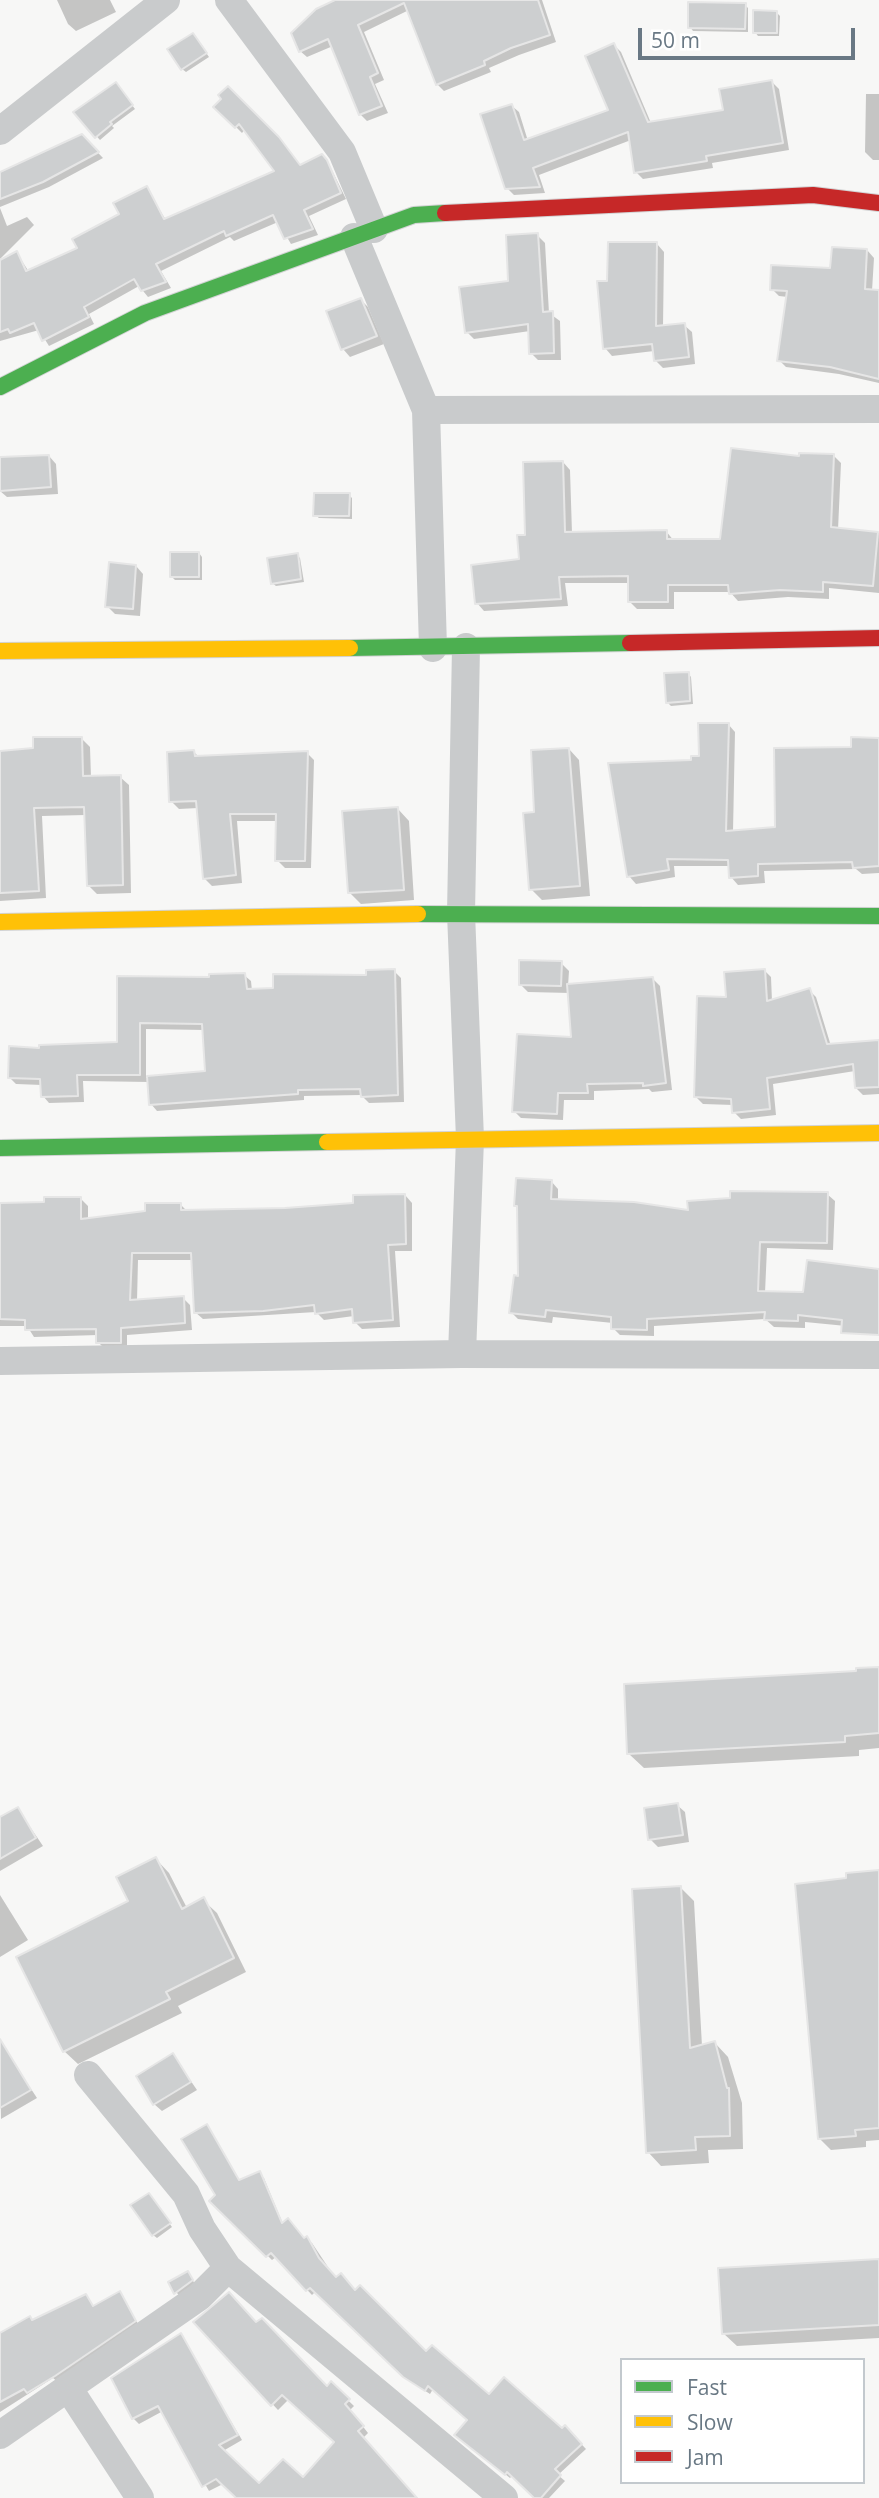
<!DOCTYPE html>
<html>
<head>
<meta charset="utf-8">
<style>
	body { margin:0 }
	#map { position:relative; width:879px; height:2498px; overflow:hidden; background:#f7f7f6; font-family:"Open Sans",sans-serif }
	canvas { display:block }
	.legend { position:absolute; left:620px; top:2358px; width:245px; height:126px; box-sizing:border-box; background:#fff; border:2px solid #c3c9ce; margin:0; padding:9px 12px; list-style:none; font-size:21px; color:#697884 }
	.legend li { display:flex; align-items:center; gap:14px; height:35px }
	.legend b { width:35px; border:2px solid #c3c9ce }
	.scale { position:absolute; left:638px; top:28px; width:217px; height:32px; box-sizing:border-box; border:4px solid #697884; border-top:0; padding-left:9px; font-size:21px; line-height:24px; white-space:nowrap; color:#697884; -webkit-text-stroke:5px #fff; paint-order:stroke }
</style>
</head>
<body>
<div id="map">
<canvas width="879" height="2498"></canvas>
<ul class="legend">
<li><b style="height:9px;background:#4caf50"></b>Fast</li>
<li><b style="height:9px;background:#ffc107"></b>Slow</li>
<li><b style="height:9px;background:#c62828"></b>Jam</li>
</ul>
<div class="scale">50 m</div>
</div>
<script>
const ctx = document.querySelector('canvas').getContext('2d');
ctx.lineJoin = 'round';
function paint(path, color) { ctx.fillStyle = color; ctx.fill(path, 'evenodd'); }
function stroke(path, color, width, dash) { ctx.strokeStyle = color; ctx.lineWidth = width; ctx.lineCap = dash ? 'butt' : 'round'; ctx.setLineDash(dash || []); ctx.stroke(path); }
const shadow = new Path2D(`
	M57 0H110L116 12 76 31 68 24Z
	M334 0H542L556 42 519 55 489 68 491 72 444 91 437 84 409 10 364 32 384 80 375 84 388 113 367 121 360 114 333 46 307 57 300 51Z
	M745 5 748 8V32L693 31 690 27Z
	M776 12 780 16 779 36H758L755 32Z
	M196 38 209 57 186 72 182 69Z
	M614 45 621 52 651 123 725 111 772 82 779 89 789 150 712 163 713 168 643 179 636 172 631 140 539 175 545 193 514 195 507 188 512 106 519 112 528 141 610 111Z
	M119 88 135 109 112 126 114 128 100 140 75 113 89 100 91 102Z
	M866 94H879V160H873L865 152Z
	M216 107 301 167 322 156 328 162 346 199 309 216 318 235 291 244 278 222 234 241 230 237 161 271 171 288 148 297 139 286 89 314 94 324 49 346 39 330 0 341V262L17 253 29 272 79 248 121 215 146 188 166 220 276 172 245 129 242 133Z
	M82 136 103 158 49 187 0 207V173Z
	M0 208 7 226 27 217 34 225 0 259Z
	M537 235 545 243 549 313 560 321 561 360H538L531 353 530 331 474 339 467 332 510 283Z
	M657 244 664 252 663 327 684 325 692 332 695 364 663 368 655 360 654 351 612 356 605 348 609 283Z
	M867 250 874 258 872 291 879 292V383L839 374 786 367 779 360 788 297 779 296 772 289 832 270Z
	M361 300 368 307 384 344 350 357 343 349Z
	M49 456 56 464 58 494 7 497 0 491V459Z
	M834 456 841 463 838 530 879 533V593L829 588V599L788 597 738 601 730 592H674V609H637L629 601V583H565L568 606 484 611 477 603 521 560 527 536 563 462 570 470 572 533 666 531 674 541H722L800 458Z
	M349 495 352 498V519L319 518 315 515Z
	M199 553 202 557V580H175L172 577Z
	M297 555 300 558 304 582 276 586 272 583Z
	M136 566 143 574 140 616 115 614 107 606Z
	M688 673 691 677 693 704 671 706 667 702Z
	M728 724 735 732 733 832 777 829 852 748 879 740V873L862 874 856 869 764 871 765 883 738 885 731 877 730 866H674L675 877 636 884 629 876 693 761 701 758Z
	M82 739 90 747 91 777H120L129 785 131 893 97 894 88 885 86 815 42 816 46 898 0 901V752L35 750Z
	M569 749 579 760 590 896 542 900 531 889 536 813Z
	M194 752 200 758 307 753 314 760 311 868H285L277 860 278 821H237L242 883 212 886 204 878 198 808 179 809 171 801Z
	M398 809 409 821 414 900 361 904 350 893Z
	M561 963 569 971 568 986 652 978 660 986 672 1090 652 1092 649 1089 594 1091V1100H564L563 1120 521 1118 514 1111 573 1039 570 993 528 992 521 985Z
	M764 970 771 977 772 1001 809 990 816 997 831 1046 879 1042V1094L863 1095 856 1088 855 1071 773 1084 776 1115 741 1119 734 1112 733 1105 703 1104 696 1097 728 999Z
	M394 971 401 978 404 1102 369 1103 361 1095 304 1096V1100L157 1111 151 1104 149 1082 83 1081 84 1102 49 1103 43 1096 42 1085 16 1084 9 1077 41 1050 119 1044V978H211L244 975 251 981 252 991ZM146 1029 204 1030 207 1073 146 1078Z
	M551 1181 558 1189V1201L689 1212 827 1194 835 1201 833 1250 767 1248 765 1293 804 1294 808 1262 846 1326 805 1322V1328L774 1327 765 1319 654 1326V1336L620 1335 613 1328V1323L553 1317 552 1323 518 1319 511 1312 520 1278 519 1208 516 1205Z
	M405 1195 412 1203V1251H395L400 1327 362 1329 355 1322 354 1316 324 1320 316 1312 203 1319 195 1312 193 1260H138L137 1301 183 1298 190 1305 192 1330 127 1335V1349H105L98 1342V1335L34 1337 27 1326H0V1205L45 1204 81 1199 88 1206V1220L147 1213 181 1205 188 1212 285 1210 355 1205Z
	M879 1669V1748L859 1750V1756L644 1768 629 1754 626 1686Z
	M677 1805 685 1812 689 1842 658 1847 650 1839Z
	M18 1809 43 1846 0 1871V1819Z
	M156 1859 169 1873 187 1908 203 1900 217 1913 246 1972 178 2006 182 2013 78 2064 64 2051Z
	M879 1872V2140L866 2141V2147L831 2150 820 2139 848 1880Z
	M681 1888 694 1901 702 2046 715 2043 728 2057 742 2103 743 2149 708 2150 709 2163 661 2166 648 2152Z
	M0 1895 28 1940 0 1957Z
	M8 2054 37 2098 1 2119 0 2058Z
	M173 2055 197 2090 162 2111 154 2104Z
	M207 2126 240 2181 260 2174 264 2178 283 2224 312 2243 336 2279 426 2354 489 2397 562 2430 565 2427 586 2449 558 2475 565 2481 549 2498H536L512 2476 510 2478 461 2439 469 2420 433 2389 430 2394 410 2381 316 2291 312 2295 276 2257 272 2260 212 2201 217 2195Z
	M152 2199 172 2227 157 2238 153 2235Z
	M879 2261V2338L737 2346 723 2333Z
	M188 2273 195 2284 179 2296 171 2283Z
	M119 2293 140 2327 59 2383 53 2378 0 2412V2335L86 2296 94 2307Z
	M195 2322 256 2324 327 2388 331 2384 354 2406 350 2410 368 2433 363 2438 332 2498H238L223 2484 209 2491 163 2411 139 2424 133 2418 181 2336 242 2440 223 2451 259 2486 303 2480 336 2442 289 2399 278 2410Z`);
const building = new Path2D(`
	M335 0H538L550 35 511 48 484 61 485 65 436 85 404 3 358 25 378 73 370 77 382 106 359 115 328 39 299 52 291 33 316 9Z
	M688 2 746 3 745 29 688 28Z
	M753 10 777 11V33H753Z
	M193 33 207 53 181 70 167 49Z
	M614 43 648 122 723 110 719 89 772 80 783 143 706 156 707 161 634 173 628 132 533 168 540 187 505 189 480 114 512 104 524 140 608 110 585 56Z
	M116 82 133 105 110 122 112 124 95 138 73 112Z
	M228 86 279 137 300 165 322 154 327 160 341 193 304 210 313 229 284 239 273 215 226 236 224 231 156 264 166 282 141 291 134 279 84 307 89 317 42 341 34 323 10 333 8 329 0 332V260L17 251 26 271 77 248 72 239 119 214 113 203 147 186 164 219 274 171 239 124 235 128 213 107 221 99 218 95Z
	M82 134 99 152 43 182 0 199V172Z
	M538 233 543 312 553 311 554 353 529 354 528 324 465 333 459 287 508 281 506 235Z
	M608 242H657L656 326 685 323 689 357 654 361 652 344 603 349 597 281H607Z
	M832 247 867 249 865 289 879 290V379L830 367 777 361 787 291 770 290 771 265 830 268Z
	M361 298 377 336 341 350 326 311Z
	M731 448 799 456V453L834 454 831 527 878 532 873 586 823 582V592L780 590 729 594 728 585H668V602H628V576L559 577 561 599 475 604 471 565 519 559 517 535H525L523 462 563 461 565 532 667 530V539H720Z
	M49 455 51 487 0 491V457Z
	M314 493H350L349 516H313Z
	M170 552H199V577H170Z
	M298 553 301 579 271 584 267 558Z
	M109 562 136 565 133 609 105 607Z
	M689 672 690 701 666 703 664 673Z
	M698 723H729L726 831 775 827 774 748 851 747V737L879 738V866L853 868 852 862 758 864V876L729 878 728 860 667 859 669 870 627 877 608 763 691 760V756H699Z
	M33 737H82L83 776 121 775 123 885 87 886 84 807 34 808 39 891 0 893V751L33 748Z
	M569 748 580 886 529 890 523 813 534 812 531 750Z
	M194 750 195 756 308 751 305 861H275L276 814H230L236 875 203 879 196 801 169 802 167 752Z
	M398 807 404 890 348 893 342 811Z
	M519 960 562 961 561 986 519 985Z
	M395 969 398 1095 361 1097 360 1089 298 1090V1094L149 1105 147 1076 205 1071 202 1024 140 1023V1075H77L78 1096 41 1097 40 1079 8 1078 9 1046 39 1048V1045L117 1042V976L209 977V974L245 973 247 989 273 988V974L366 975V970Z
	M765 969 767 1001 810 988 827 1044 879 1040V1087L855 1088 853 1064 767 1078 770 1109 732 1113 731 1099 694 1097 697 996 726 997 724 972Z
	M653 977 666 1083 643 1086V1083L587 1084 588 1093H558L557 1114 512 1112 517 1034 571 1037 567 984Z
	M516 1178 552 1180 551 1199 634 1202 688 1210 687 1201 730 1198V1191L828 1192 827 1243 760 1242 758 1291 803 1292 807 1260 879 1269V1335L841 1333 842 1320 798 1315V1321L764 1320 765 1312 647 1319V1330L611 1329V1317L546 1310 545 1317 509 1313 514 1275 518 1276 517 1206H514Z
	M405 1194 406 1244 388 1245 393 1320 353 1323 352 1309 315 1314 314 1305 263 1311 194 1313 191 1253H132L130 1300 184 1296 185 1323 121 1328V1343H96V1329L25 1330V1320L0 1319V1203L44 1202V1197H81V1219L145 1211V1203H181V1210L285 1208 353 1203V1195Z
	M879 1667V1733L845 1736V1742L627 1754 624 1684 856 1671V1668Z
	M678 1803 683 1835 648 1840 644 1808Z
	M18 1807 36 1838 0 1859V1817Z
	M156 1857 182 1909 204 1897 234 1958 166 1992 170 1999 63 2052 16 1957 128 1901 116 1877Z
	M879 1870V2128L855 2130 856 2136 818 2139 795 1884 846 1878V1873Z
	M681 1886 690 2048 715 2041 727 2088H729L730 2136 695 2137 696 2150 646 2153 632 1889Z
	M0 2039 31 2090 0 2108Z
	M173 2053 191 2082 153 2105 136 2076Z
	M207 2124 239 2180 260 2171 282 2223 288 2218 304 2238 307 2236 319 2258 336 2277 341 2273 355 2290 360 2285 426 2351 432 2345 489 2394 504 2377 562 2428 565 2425 582 2444 555 2469 561 2475 541 2498H534L507 2472 505 2475 454 2435 467 2420 428 2386 425 2391 403 2377 310 2288 306 2291 271 2253 266 2257 209 2201 215 2195 181 2139Z
	M149 2193 171 2223 152 2236 130 2205Z
	M879 2259V2325L722 2334 718 2268Z
	M188 2271 193 2280 174 2294 168 2282Z
	M120 2291 136 2321 55 2376 27 2393 24 2389 0 2402V2333L30 2316 32 2320 86 2294 93 2306Z
	M229 2292 256 2322 262 2318 327 2386 331 2381 350 2399 345 2404 364 2426 358 2431 417 2498H236L216 2479 202 2487 158 2406 132 2419 111 2378 181 2333 238 2435 219 2445 259 2483 283 2459 303 2477 334 2442 282 2395 271 2406 193 2322Z`);
const street = new Path2D(`
	M229 0 342 152 374 229
	M0 131 166 0
	M354 237 426 410 433 648
	M426 410 879 409
	M462 1354 470 1139 461 913 466 647
	M0 1361 462 1354 879 1355
	M88 2075 186 2194 202 2229 228 2268
	M69 2389 140 2498
	M0 2435 199 2297 228 2268 504 2498`);
const fast = new Path2D(`
	M0 387 145 313 414 215 445 213
	M350 648 630 643
	M418 914 879 916
	M0 1148 327 1142`);
const slow = new Path2D(`
	M0 651 350 648
	M0 922 418 914
	M327 1142 879 1133`);
const jam = new Path2D(`
	M445 213 813 195 879 203
	M630 643 879 638`);
paint(shadow, '#0003');
paint(building, '#cdcfd0');
stroke(building, '#e6e6e6', 2);
stroke(fast, '#d2d3d4', 18);
stroke(slow, '#d2d3d4', 18);
stroke(jam, '#d2d3d4', 18);
stroke(street, '#c9cbcc', 28);
stroke(fast, '#4caf50', 16);
stroke(slow, '#ffc107', 16);
stroke(jam, '#c62828', 16);
</script>
</body>
</html>
